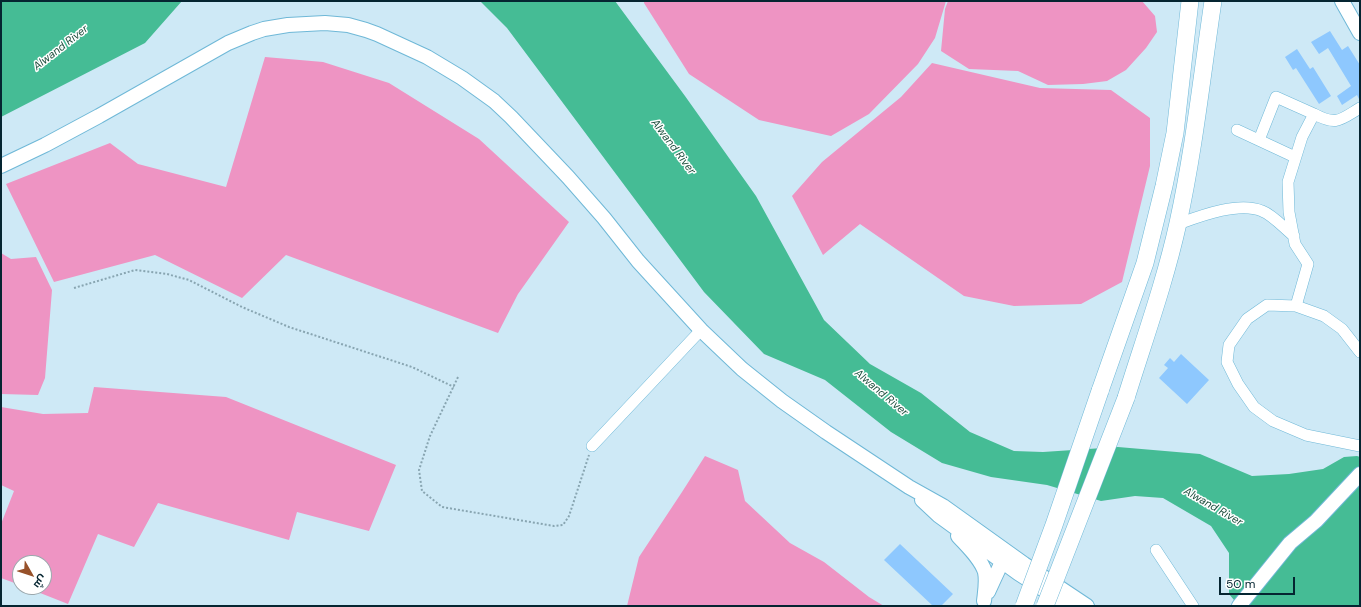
<!DOCTYPE html>
<html>
<head>
<meta charset="utf-8">
<style>
	body { margin:0 }
	#map { position:relative; width:1361px; height:607px; overflow:hidden; background:#cee9f6; font-family:"DM Sans",Cairo,sans-serif }
	canvas { display:block }
	.frame { position:absolute; inset:0; border:2px solid #052531; pointer-events:none }
	.north { position:absolute; left:12px; top:555px; width:40px; height:40px; box-sizing:border-box; background:#fff; border:1px solid #9ba8ad; border-radius:50%; rotate:129deg; font-size:11px; font-weight:700; line-height:16px; text-align:center; color:#052531 }
	.north::after { content:''; display:block; margin:auto; width:14px; height:18px; background:#97512a; clip-path:polygon(50% 0,100% 100%,50% 72%,0 100%) }
	.scale { position:absolute; left:1219px; top:577px; width:76px; height:18px; box-sizing:border-box; border:2px solid #052531; border-top:0; padding-left:5px; font-size:12px; line-height:14px; white-space:nowrap; color:#052531; -webkit-text-stroke:3px #fff; paint-order:stroke }
</style>
</head>
<body>
<div id="map">
<canvas width="1361" height="607"></canvas>
<div class="frame"></div>
<div class="north">ش</div>
<div class="scale">50 m</div>
</div>
<script>
const ctx = document.querySelector('canvas').getContext('2d');
ctx.lineJoin = 'round';
function paint(path, color) { ctx.fillStyle = color; ctx.fill(path, 'evenodd'); }
function stroke(path, color, width, dash) { ctx.strokeStyle = color; ctx.lineWidth = width; ctx.lineCap = dash ? 'butt' : 'round'; ctx.setLineDash(dash || []); ctx.stroke(path); }
function label(font, color, halo, rows, align = 'center') {
  ctx.font = font + ' "DM Sans",sans-serif'; ctx.lineWidth = 3; ctx.setLineDash([]); ctx.textBaseline = 'middle'; ctx.strokeStyle = halo; ctx.fillStyle = color; for (const [text, x, y, turn = 0] of rows) {
    ctx.save(); ctx.translate(x, y); ctx.rotate((+turn || 0) * Math.PI / 180); ctx.textAlign = isNaN(turn) ? turn : align; if (halo) ctx.strokeText(text, 0, 0); ctx.fillText(text, 0, 0); ctx.restore();
  }
}
const forest = new Path2D(`
	M644 1H946L935 38 918 64 869 114 831 136 759 120 689 74 644 3Z
	M948 1H1142L1155 16 1157 32 1146 48 1126 70 1107 81 1083 84 1048 85 1018 71 969 69 941 51 945 9Z
	M265 57 323 62 389 83 479 139 569 222 518 294 498 333 286 255 242 298 155 255 54 282 6 184 110 143 138 164 226 187Z
	M932 63 1040 88 1111 90 1150 118V166L1122 282 1081 304 1014 306 964 296 860 224 823 255 792 196 822 162 901 97Z
	M1 253 11 259 36 257 52 290 45 378 38 395 1 394Z
	M94 387 226 397 396 465 369 531 297 512 289 540 158 503 134 547 98 534 68 604 25 587H44V563H20V585L1 578V524L14 491 1 485V407L43 414 88 413Z
	M705 456 738 470 745 501 790 543 824 562 869 597 884 606H627L639 557 682 492Z`);
const water = new Path2D(`
	M1 1H182L145 43 1 117Z
	M480 1H615L685 96 756 196 824 320 870 364 921 393 970 432 1014 451 1043 452 1118 447 1200 454 1252 476 1289 474 1323 469 1344 457 1357 456 1360 457V606H1239L1229 594V553L1211 526 1163 498 1135 496 1101 501 1047 485 991 477 942 463 891 432 825 380 764 354 704 292 507 28Z`);
const building = new Path2D(`
	M1330 31 1342 50 1348 46 1360 65V101L1357 95 1342 105 1337 96 1351 86 1328 48 1319 54 1311 42Z
	M1297 49 1310 69 1313 67 1331 96 1319 104 1296 68 1293 70 1285 57Z
	M1181 354 1209 380 1187 404 1159 378 1168 368 1164 365 1170 358 1174 362Z
	M900 544 953 594 941 606H933L884 560Z`);
const path = new Path2D(`
	M74 288 135 270 167 274 189 280 242 307 289 327 412 367 454 387
	M458 377 430 436 419 470 422 491 442 507 554 526 563 525 569 516 589 455`);
const minor = new Path2D(`
	M1237 130 1295 157
	M1259 140 1276 97 1314 114
	M1178 224C1200 216 1239 201 1262 211 1273 215 1285 229 1294 236
	M1296 306 1308 264 1295 244 1289 212 1288 182 1302 137 1314 114C1337 126 1340 120 1360 108
	M1360 352 1342 329 1324 316 1296 306 1267 305 1247 319 1229 345 1227 362 1238 384 1254 407 1273 421 1306 435 1360 446
	M592 446 701 330
	M1156 550 1193 606`);
const tertiary = new Path2D(`
	M1342 1 1360 33
	M1 166 45 145 99 116 228 43 252 33 264 29 288 25 325 23 348 25 366 30 377 34 427 57 462 78 494 101 511 117 568 177 604 218 638 261 701 330 742 369 782 401 826 432 909 487 943 506 1024 564 1087 606
	M922 500 938 515 1018 573 1069 606
	M958 536C968 547 981 559 985 572 987 582 985 592 984 601
	M988 592 1006 553
	M1239 606 1290 543 1316 521 1360 474`);
const primary = new Path2D(`
	M1100 391 1145 263 1164 186 1175 133 1190 1
	M1126 398C1144 340 1165 282 1178 223 1194 150 1202 75 1213 1`);
const primaryBridge = new Path2D(`
	M1024 606 1054 525 1100 391
	M1045 606 1126 398`);
const waterNames = [
	["Alwand River",61,48,-38],
	["Alwand River",673,147,53],
	["Alwand River",881,393,40],
	["Alwand River",1213,507,30]
];
paint(forest, '#ee94c3');
paint(water, '#45bc95');
paint(building, '#8ec8fe');
stroke(minor, '#6fb8d7', 12);
stroke(tertiary, '#6fb8d7', 16);
stroke(primary, '#6fb8d7', 18);
stroke(path, '#88a5b1', 2, [2, 2]);
stroke(minor, '#fff', 11);
stroke(tertiary, '#fff', 14);
stroke(primary, '#fff', 17);
stroke(primaryBridge, '#6fb8d7', 18, []);
stroke(primaryBridge, '#fff', 17);
label('italic 11px', '#1d4e3d', '#fff', waterNames);
</script>
</body>
</html>
